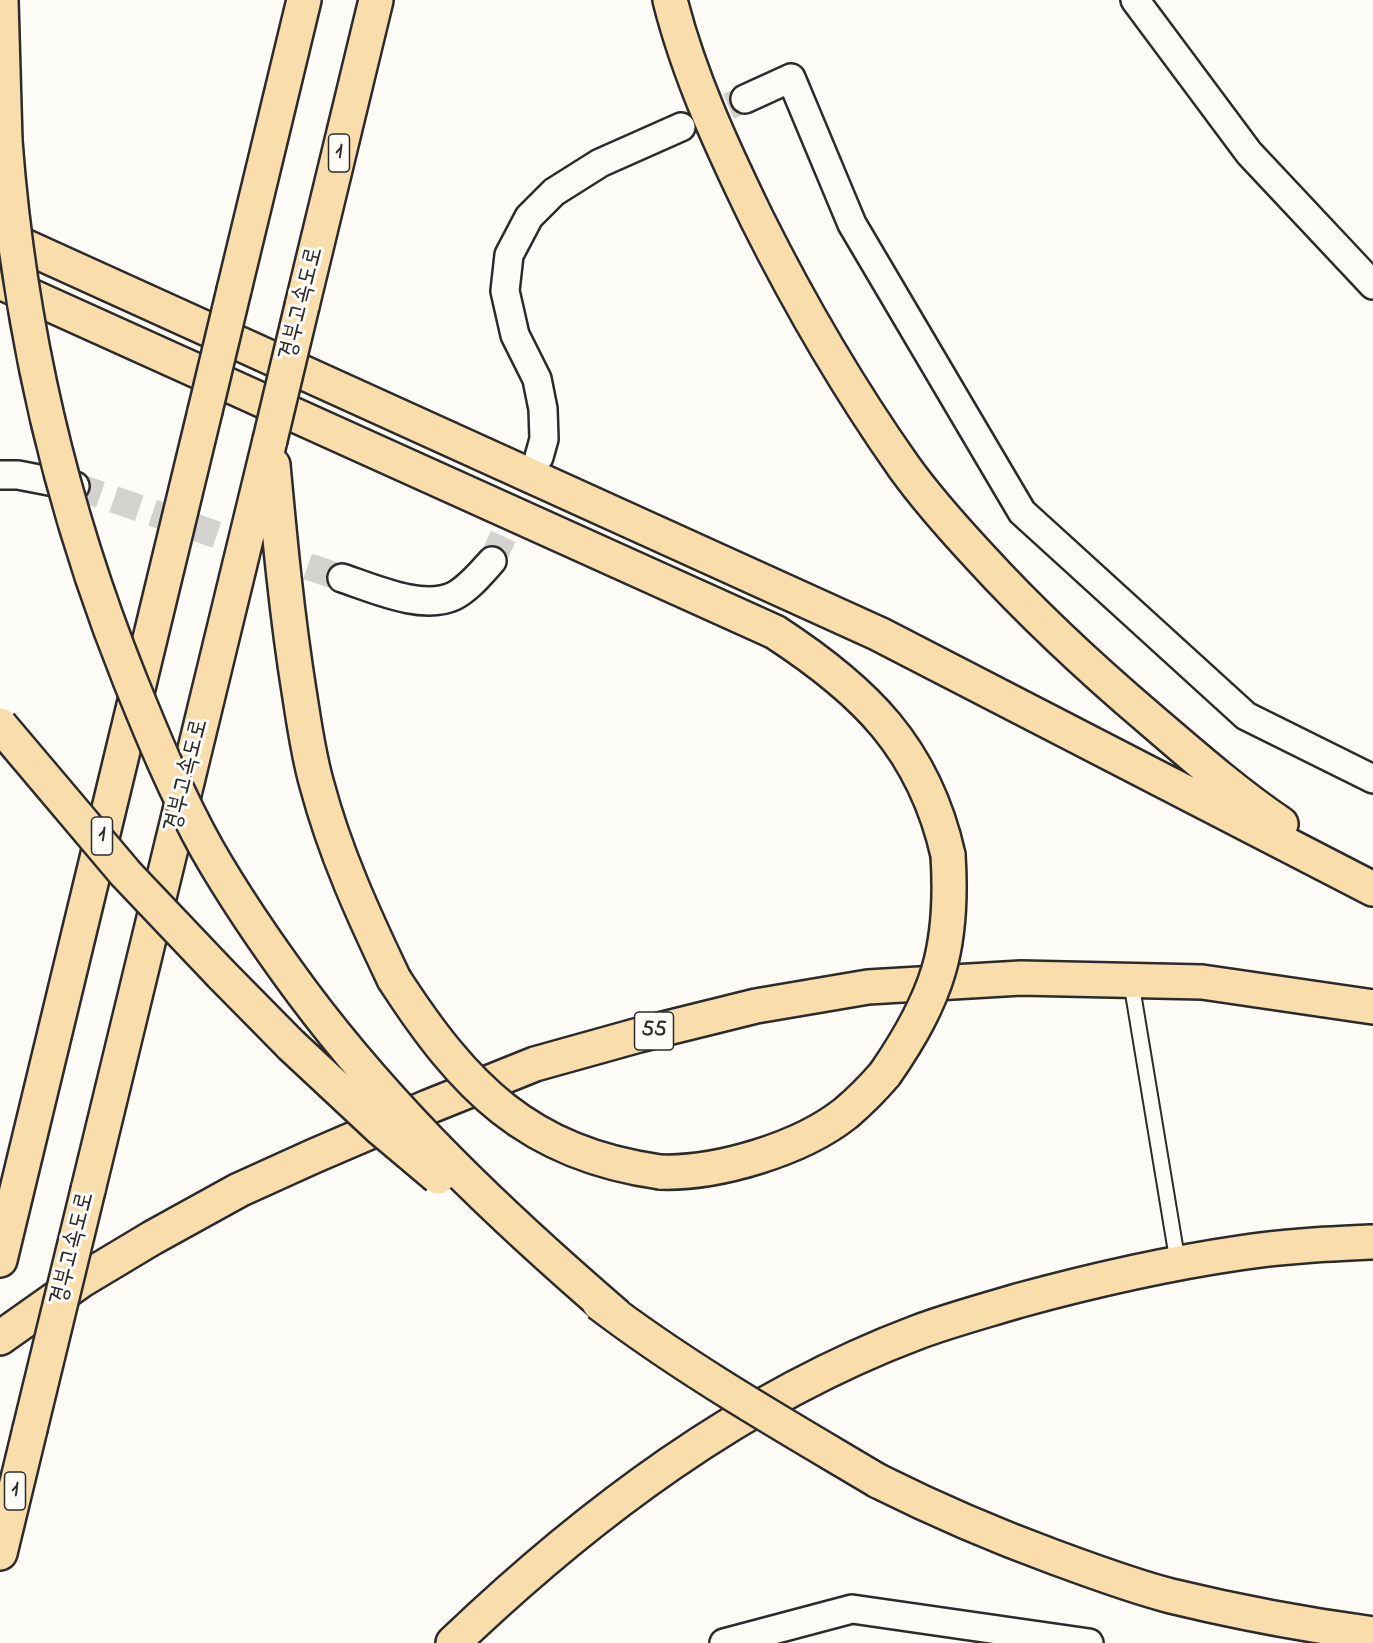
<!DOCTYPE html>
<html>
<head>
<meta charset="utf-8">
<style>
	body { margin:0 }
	canvas { display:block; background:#fdfcf7 }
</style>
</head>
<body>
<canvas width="1373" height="1643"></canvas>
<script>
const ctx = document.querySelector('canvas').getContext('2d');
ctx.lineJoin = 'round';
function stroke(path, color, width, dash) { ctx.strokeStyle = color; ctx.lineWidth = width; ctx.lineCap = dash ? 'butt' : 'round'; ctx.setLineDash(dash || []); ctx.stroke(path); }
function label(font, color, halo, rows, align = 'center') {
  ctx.font = font + ' "Indie Flower","Poor Story",sans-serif'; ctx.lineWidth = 6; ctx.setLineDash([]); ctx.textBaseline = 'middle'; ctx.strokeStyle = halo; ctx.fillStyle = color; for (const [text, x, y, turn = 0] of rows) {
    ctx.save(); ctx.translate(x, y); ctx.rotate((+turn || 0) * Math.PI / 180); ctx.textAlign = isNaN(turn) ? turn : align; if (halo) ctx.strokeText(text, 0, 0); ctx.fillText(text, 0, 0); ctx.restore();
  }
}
const minorTunnel = new Path2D(`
	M691 123 745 99
	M75 486 342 578
	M492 561 539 458`);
const service = new Path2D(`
	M1131 981 1178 1264`);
const minor = new Path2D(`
	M1135 0 1249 153 1373 285
	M745 99 791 78 852 224 1022 512 1246 716 1373 779
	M539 457 544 439 543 409 537 379 515 335 505 291 509 255 529 217 554 192 600 163 681 127
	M0 475H18L75 486
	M342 578C373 588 422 611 454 596 469 588 481 573 492 561
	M724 1643 852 1609 1089 1643`);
const motorway = new Path2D(`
	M1 0 5 141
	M670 0C689 76 723 149 757 219 800 305 849 389 904 467 927 499 953 528 979 556 1032 614 1090 668 1150 719 1192 755 1234 792 1281 824
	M0 235 879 634 1373 889
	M0 282 775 632C864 690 924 748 948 855
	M234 290 304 0
	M302 306 376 0
	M273 465C280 541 287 616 299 691 304 722 308 754 317 785 335 853 364 916 394 979
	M221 974 291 1045
	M660 1172C717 1174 801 1149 846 1113 860 1101 873 1088 885 1074
	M88 1190 270 440
	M0 1260 205 411
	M0 1338 82 1280 152 1238 239 1190 314 1156 428 1107 535 1064 639 1035 756 1006 868 987 1021 978 1202 982 1373 1007
	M878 1481C936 1510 994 1535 1054 1557 1092 1571 1132 1586 1171 1596 1237 1612 1306 1625 1373 1634
	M0 1553 30 1429
	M453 1643C588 1514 742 1398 918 1332 950 1320 984 1311 1017 1301 1090 1281 1164 1264 1239 1253 1283 1246 1329 1244 1373 1242`);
const motorwayBridge = new Path2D(`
	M5 141C19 327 61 508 130 680 153 737 177 795 207 849 235 898 268 946 302 992 392 1113 502 1217 617 1316
	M205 411 234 290
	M270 440 302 306
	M0 725 126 874 221 974
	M394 979C464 1087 527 1153 660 1172
	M291 1045 381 1129 438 1177
	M885 1074C938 997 954 948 948 855
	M599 1303C687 1370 784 1425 878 1481
	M30 1429 88 1190`);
const shields = [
	[339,153,21],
	[102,836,21],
	[654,1031,39],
	[15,1491,21]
];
const shieldNames = [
	["1",339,153],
	["1",102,836],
	["55",654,1031],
	["1",15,1491]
];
const streetNames = [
	["경부고속도로",303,304,-76],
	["경부고속도로",188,776,-76],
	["경부고속도로",74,1249,-76]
];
stroke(minorTunnel, '#d3d2ce', 27, [27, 14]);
stroke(service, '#2b2b2b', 18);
stroke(minor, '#2b2b2b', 32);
stroke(motorway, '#2b2b2b', 38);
stroke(service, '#fdfcf7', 14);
stroke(minor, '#fdfcf7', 27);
stroke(motorway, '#f9deab', 33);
stroke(motorwayBridge, '#2b2b2b', 38, []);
stroke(motorwayBridge, '#f9deab', 33);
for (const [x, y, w] of shields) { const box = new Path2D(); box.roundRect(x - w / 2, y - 19, w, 38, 4.5); ctx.fillStyle = '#fdfcf7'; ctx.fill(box); stroke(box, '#2b2b2b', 1.5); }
label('bold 22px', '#2b2b2b', null, shieldNames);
label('24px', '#2b2b2b', '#fdfcf7', streetNames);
</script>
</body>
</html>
